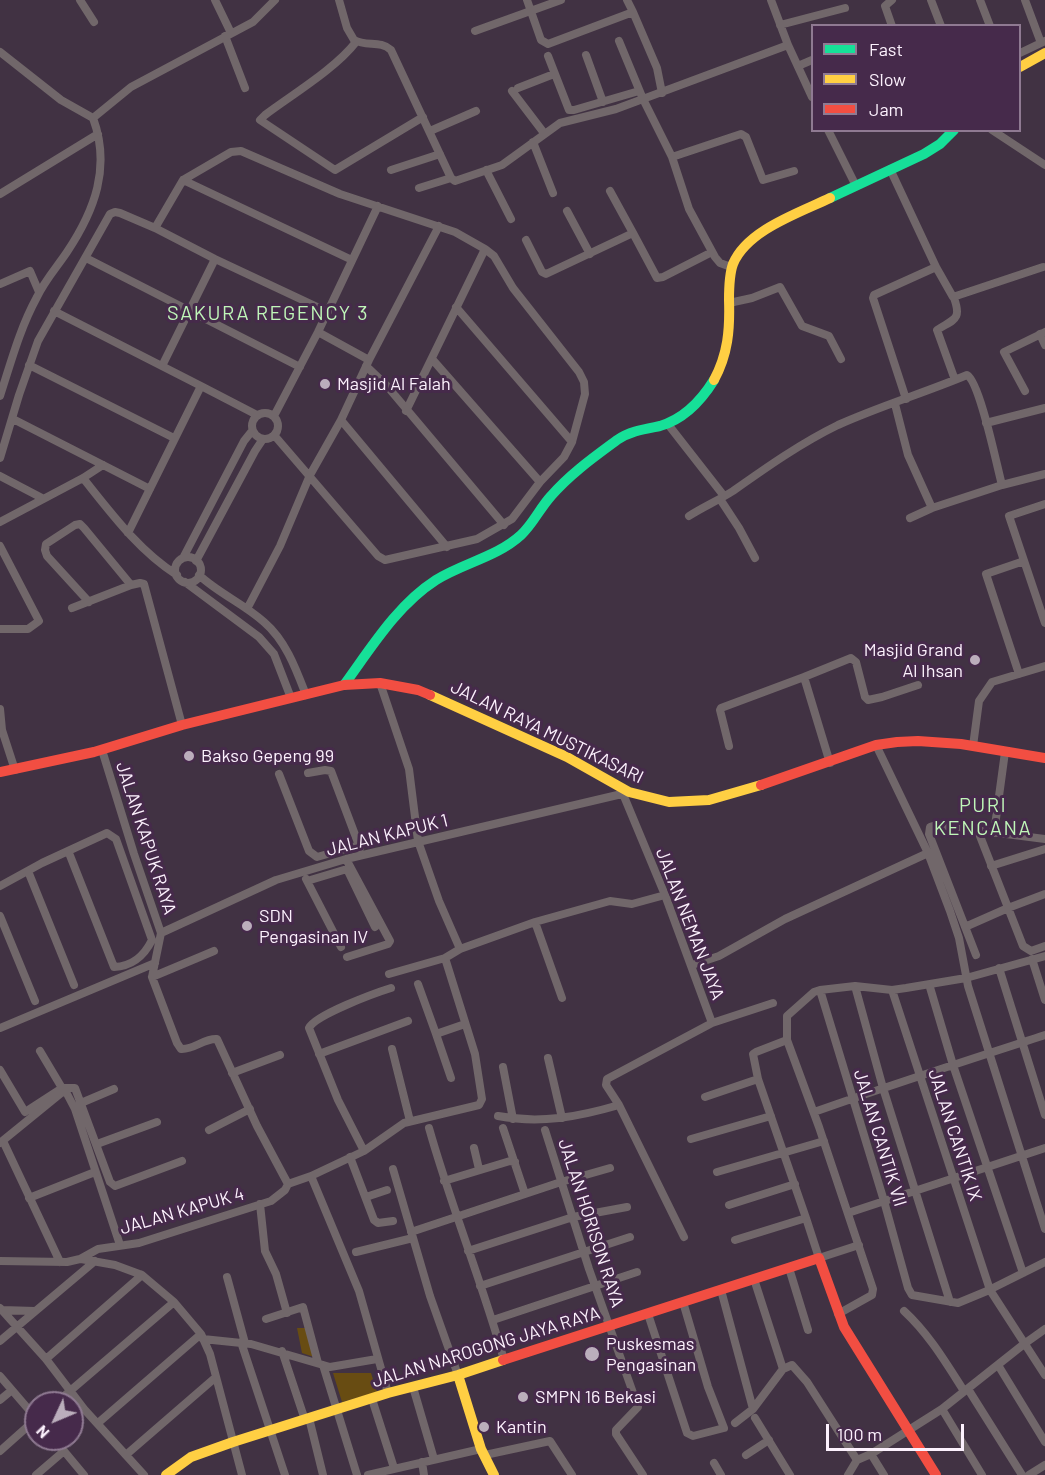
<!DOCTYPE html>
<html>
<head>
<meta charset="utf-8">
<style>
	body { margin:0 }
	#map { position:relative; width:1045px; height:1475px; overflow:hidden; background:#413243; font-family:Barlow,sans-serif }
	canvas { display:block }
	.legend { position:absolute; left:811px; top:24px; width:210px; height:108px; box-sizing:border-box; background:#462a4b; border:2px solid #8f7a92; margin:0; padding:8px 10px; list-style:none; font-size:18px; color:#fcf1fd }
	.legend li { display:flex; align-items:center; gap:12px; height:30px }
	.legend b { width:30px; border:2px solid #8f7a92 }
	.north { position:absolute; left:24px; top:1391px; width:60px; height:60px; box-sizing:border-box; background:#462a4b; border:2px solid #8f7a92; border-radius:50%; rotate:226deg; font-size:16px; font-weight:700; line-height:24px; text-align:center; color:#fcf1fd }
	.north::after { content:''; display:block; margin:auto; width:21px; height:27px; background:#bbaebc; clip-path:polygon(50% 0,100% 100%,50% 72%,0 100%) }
	.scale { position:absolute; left:826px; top:1424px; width:138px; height:27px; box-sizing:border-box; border:3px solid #fcf1fd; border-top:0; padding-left:8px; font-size:18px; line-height:21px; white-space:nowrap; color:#fcf1fd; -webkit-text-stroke:4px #462a4b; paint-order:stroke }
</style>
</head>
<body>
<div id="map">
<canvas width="1045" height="1475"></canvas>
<ul class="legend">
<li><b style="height:8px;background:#16e098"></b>Fast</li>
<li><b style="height:8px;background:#ffcf43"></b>Slow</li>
<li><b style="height:8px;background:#f24e42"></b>Jam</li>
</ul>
<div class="north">N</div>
<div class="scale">100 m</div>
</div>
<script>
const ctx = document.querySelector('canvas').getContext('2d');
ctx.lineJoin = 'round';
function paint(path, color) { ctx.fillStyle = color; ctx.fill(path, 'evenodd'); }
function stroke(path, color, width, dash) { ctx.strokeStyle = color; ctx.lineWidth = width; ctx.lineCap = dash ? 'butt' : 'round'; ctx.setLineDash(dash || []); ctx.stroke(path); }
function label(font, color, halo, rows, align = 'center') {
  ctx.font = font + ' Barlow,sans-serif'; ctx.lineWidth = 6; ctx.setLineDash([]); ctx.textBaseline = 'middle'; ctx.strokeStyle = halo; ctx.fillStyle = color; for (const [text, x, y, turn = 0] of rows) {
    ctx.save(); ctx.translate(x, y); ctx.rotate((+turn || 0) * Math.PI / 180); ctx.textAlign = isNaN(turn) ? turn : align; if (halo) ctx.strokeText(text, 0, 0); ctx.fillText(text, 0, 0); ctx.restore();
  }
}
const green = new Path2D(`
	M297 1328H307L314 1357 302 1353Z
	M333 1373H371L377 1392 342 1402Z`);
const street = new Path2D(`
	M80 0 94 22
	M215 0 231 33
	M339 0 347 28 354 40C367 47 380 40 391 50L451 178 455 181 502 165 560 123 616 109 788 45
	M527 0 541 40 548 44 633 12 657 68 662 93
	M627 0 633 12
	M771 0 788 45 812 97
	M931 0 941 26
	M980 0 990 26
	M1025 0 1041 43
	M780 25 845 8
	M892 26 885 6 892 0
	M475 31 561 0
	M225 36 245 88
	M619 41 643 99 672 157 741 134 746 137 763 180 794 171
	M356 42C335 69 293 94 265 115L260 120 335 170 423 117
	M0 52 61 100 93 118C111 167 95 210 67 252 57 267 45 280 37 297 20 328 11 362 0 396
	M1020 53 1045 41
	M586 55 603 102
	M548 56 569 110H574L639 91
	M798 66 812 60
	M518 88 554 74
	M512 91 544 133
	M93 118 131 87 253 22 275 0
	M828 130 856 186
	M992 130 1045 165
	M430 131 476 111
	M533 142 553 193
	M672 157 689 209 715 257 720 263 731 267
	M890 169 936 267 953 297 1043 267
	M391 170 440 154
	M486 170 511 219
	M183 180 352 260
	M419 188 451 178
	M610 191 633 233
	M0 194 98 134
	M567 211 590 254
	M155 228 215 259 328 312
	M526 240 542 272 546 274 633 233 657 278 663 277 712 252
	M86 258 300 367
	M0 284 30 271 39 292
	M954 298C962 320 954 319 937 330L955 380
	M729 303 752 298 780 287 802 326 829 336 841 359
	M456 307 572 442
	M54 311 201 386 128 533
	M318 332 369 360
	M1040 334 1045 345
	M432 359 540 482
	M29 365 174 438
	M162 366 215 259
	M366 366 387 386 504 525
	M201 386 257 415
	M1025 391 1004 352 1045 332
	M906 399 873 298 874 295 936 267
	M895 404 908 455 932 508 1002 485 1045 474
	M406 411 485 249
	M252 426a13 13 0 1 1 26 0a13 13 0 1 1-26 0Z
	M274 416 318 332 378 206
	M13 419 150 489
	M341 420 447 547
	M667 423 724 496
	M986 423 1045 408
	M0 458 19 395 38 341 110 214 115 212 120 213 155 228 183 180 231 152 241 151 340 194 455 232 485 249 494 256 513 288 579 372 584 382 585 394 572 442 564 457 540 482 512 519 477 539 385 560 378 556 274 435
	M0 476 42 498
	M83 478C111 513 139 551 177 575
	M720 499 739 528 755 558
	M1045 504 1009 516 1045 623
	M689 516C703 507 719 500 733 491 767 467 801 443 838 425 880 406 924 393 967 375 980 382 997 467 1002 485
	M910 518 932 508
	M0 522 83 478 103 465
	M0 546 39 621 28 629H0
	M175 570a13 13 0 1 1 26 0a13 13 0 1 1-26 0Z
	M183 558 244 441 252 431
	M196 561 255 451 263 439
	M199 575C218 593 244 604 264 622 286 641 296 669 306 695
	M185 582 259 637 274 654 291 698
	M89 602 47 556 45 550 46 544 75 525 80 524 84 528 131 585
	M72 608 131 585 140 583 144 584 182 725
	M247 609 280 546 310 475 341 420 369 360 439 226
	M1019 674 986 574 1024 561
	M804 677 851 658 856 662 865 697 868 700 882 697 918 685
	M380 683 409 769 418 841 439 901 460 949
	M0 709 2 730 15 770
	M876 745 928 853 950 911 959 938 968 986 1045 1229
	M729 746 720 710 721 708 804 677 830 763
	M973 746 979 701 992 682 1045 666
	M102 750 134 854 161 933 152 977 177 1043 181 1049C194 1050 204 1038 217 1039L257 1126 288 1184 311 1176 359 1291 388 1393
	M308 773 325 770 331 771 360 848
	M279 774 309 851 317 857 359 845
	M623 794 665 895 712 1023 607 1079 606 1085 619 1105 684 1237
	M978 831 1023 946 1031 951 1045 946
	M994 833 1005 752
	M346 859 390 941 388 944 347 957
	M991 866 1045 849
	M28 871 74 985
	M306 879 341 947
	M307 881 347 869 375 927
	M0 886 42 863 107 833 116 839 152 940C144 956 133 966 114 967L69 853
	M0 916 35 1001
	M535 922 562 998
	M965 927 1008 908 1045 894
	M161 933 276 880 346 859 626 793
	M976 955 929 834 930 827 936 825 1045 839
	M1032 959 1045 1000
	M692 965 719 956 785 919 928 853
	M999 968 1045 1115
	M389 974 445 958
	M152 977 214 951
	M418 984 436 1034
	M929 984 953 1065 1023 1273
	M855 986 883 1088 950 1302
	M820 990 884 1201 908 1288 912 1295 958 1303 987 1291 1045 1262
	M892 990 990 1290 1045 1375
	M712 1023 773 1003
	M0 1028 155 963
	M787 1040 756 1052 753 1054 758 1079 806 1218
	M392 1049 410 1121
	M40 1051 62 1088
	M319 1054 408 1021
	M548 1058 562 1118
	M503 1067 513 1119
	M0 1070 25 1112 62 1088H75L110 1182 115 1186 182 1161
	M232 1073 280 1055
	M451 1078 436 1034 465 1024
	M705 1097 758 1079
	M81 1103 114 1089
	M814 1112C890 1085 968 1060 1045 1035
	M498 1116C540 1124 578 1117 619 1105
	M429 1128C451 1206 482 1282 504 1360
	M503 1128 525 1194
	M209 1130 250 1109
	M545 1130 589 1269 637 1404 638 1407 616 1430V1434L643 1475
	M691 1139 771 1116
	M3 1141 60 1262
	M0 1143 65 1090 75 1109 120 1245
	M97 1144 157 1122
	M474 1148 479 1169
	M364 1151 338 1100 309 1028C315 1015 375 993 391 988
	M350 1157 374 1220 378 1223 393 1221
	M393 1169 430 1296 458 1375
	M717 1172 824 1141
	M311 1176 364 1151 404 1123 479 1105 482 1099 475 1054 445 958 460 949 535 922 610 901 632 904 665 895
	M444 1181 510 1161 515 1162
	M366 1197 387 1190
	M29 1198 95 1172
	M260 1204 265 1251 276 1274 287 1313
	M729 1205 795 1184
	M848 1213 1045 1148
	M411 1232 561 1182 610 1168
	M735 1240 806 1218 819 1258 859 1245
	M468 1251 573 1217 627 1207
	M356 1252 413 1238
	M81 1259 115 1265 142 1275 174 1302 201 1334 210 1354 242 1475
	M0 1261 67 1262 80 1259 98 1249 139 1243 271 1201 285 1190 288 1184
	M789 1268 808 1330
	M227 1277 245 1343
	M754 1279 783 1369
	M480 1286 630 1237
	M721 1290 753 1409 735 1423
	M0 1308 46 1359 84 1409 144 1475
	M2 1310 35 1311
	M904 1311C929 1334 946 1363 964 1391
	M648 1314 687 1433 693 1436 724 1428 708 1387 683 1302
	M838 1314 872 1295 873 1289 819 1127 787 1040V1016L814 992 820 990 855 986 892 990 906 988 966 978 1045 956
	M266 1319 303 1307 318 1363
	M493 1320 637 1272
	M203 1339 251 1344 330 1367 377 1359
	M0 1341 95 1261
	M241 1342 285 1475
	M282 1351 305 1420
	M46 1359 142 1275
	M323 1365 357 1475
	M998 1365 1045 1442
	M0 1376 36 1418
	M413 1387 434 1459
	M968 1389 1022 1475
	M372 1399 394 1468
	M0 1400 12 1390
	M56 1403 174 1302
	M753 1409 783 1369 792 1365 807 1382 857 1460
	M942 1409 982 1475
	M309 1418 323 1475
	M755 1418 790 1475
	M98 1423 201 1334
	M54 1439 84 1475
	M0 1451 36 1419
	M127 1454 216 1377
	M871 1454 884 1475
	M485 1455 550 1441 572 1475
	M746 1455 769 1440
	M422 1462 424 1475
	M714 1463 721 1475
	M36 1475 64 1451
	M368 1475 481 1449
	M848 1475 857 1460 871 1454 942 1409 1024 1344 1045 1329
	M1029 1475 1045 1465`);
const fast = new Path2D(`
	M830 198 924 154 940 144 954 130
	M344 685C371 648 397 605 436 580 463 563 497 557 521 535 533 524 540 508 551 496 570 474 594 457 617 440 630 431 645 429 660 426 684 419 701 401 714 380`);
const slow = new Path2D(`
	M1020 67 1045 53
	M714 380C728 354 730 330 729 300 729 288 729 275 733 264 747 230 799 213 830 198
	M430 695 567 757 629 792 669 802 709 800 761 785
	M458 1375 481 1449 494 1475
	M166 1475 191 1457 233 1442 388 1393 458 1375 503 1360`);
const jam = new Path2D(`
	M0 772 94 752 182 725 344 685 380 683 418 690 430 695
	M761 785 876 745 897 742 918 741 961 744 1045 758
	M503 1360 819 1258 844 1327 936 1475`);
const markers = [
	[325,384,6,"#bbaebc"],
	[975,660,6,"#bbaebc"],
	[189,756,6,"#bbaebc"],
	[247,926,6,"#bbaebc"],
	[592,1354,8,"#bbaebc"],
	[523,1397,6,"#bbaebc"],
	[484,1427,6,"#bbaebc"]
];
const poiNames = [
	["Masjid Al Falah",337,384],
	["Masjid Grand",963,650,"right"],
	["Al Ihsan",963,671,"right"],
	["Bakso Gepeng 99",201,756],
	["SDN",259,916],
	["Pengasinan IV",259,937],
	["Puskesmas",606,1344],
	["Pengasinan",606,1365],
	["SMPN 16 Bekasi",535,1397],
	["Kantin",496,1427]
];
const streetNames = [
	["JALAN RAYA MUSTIKASARI",547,732,26],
	["JALAN KAPUK 1",387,835,-14],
	["JALAN KAPUK RAYA",146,838,72],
	["JALAN NEMAN JAYA",690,924,69],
	["JALAN CANTIK IX",955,1135,72],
	["JALAN CANTIK VII",880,1138,73],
	["JALAN KAPUK 4",182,1211,-16],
	["JALAN HORISON RAYA",591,1223,72],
	["JALAN NAROGONG JAYA RAYA",486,1347,-17]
];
const neighbourhoodNames = [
	["SAKURA REGENCY 3",268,313],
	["PURI",983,805],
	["KENCANA",983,828]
];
paint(green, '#684c12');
stroke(street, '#71676a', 8);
stroke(fast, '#16e098', 10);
stroke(slow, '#ffcf43', 10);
stroke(jam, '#f24e42', 10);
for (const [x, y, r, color] of markers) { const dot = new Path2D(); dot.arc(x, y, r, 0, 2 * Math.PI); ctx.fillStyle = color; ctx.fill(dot); stroke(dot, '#462a4b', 2); }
label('18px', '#fcf1fd', '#462a4b', poiNames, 'left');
label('18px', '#fcf1fd', '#462a4b', streetNames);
ctx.letterSpacing = '1.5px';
label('20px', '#bff6b8', '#462a4b', neighbourhoodNames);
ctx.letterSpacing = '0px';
</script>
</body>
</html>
